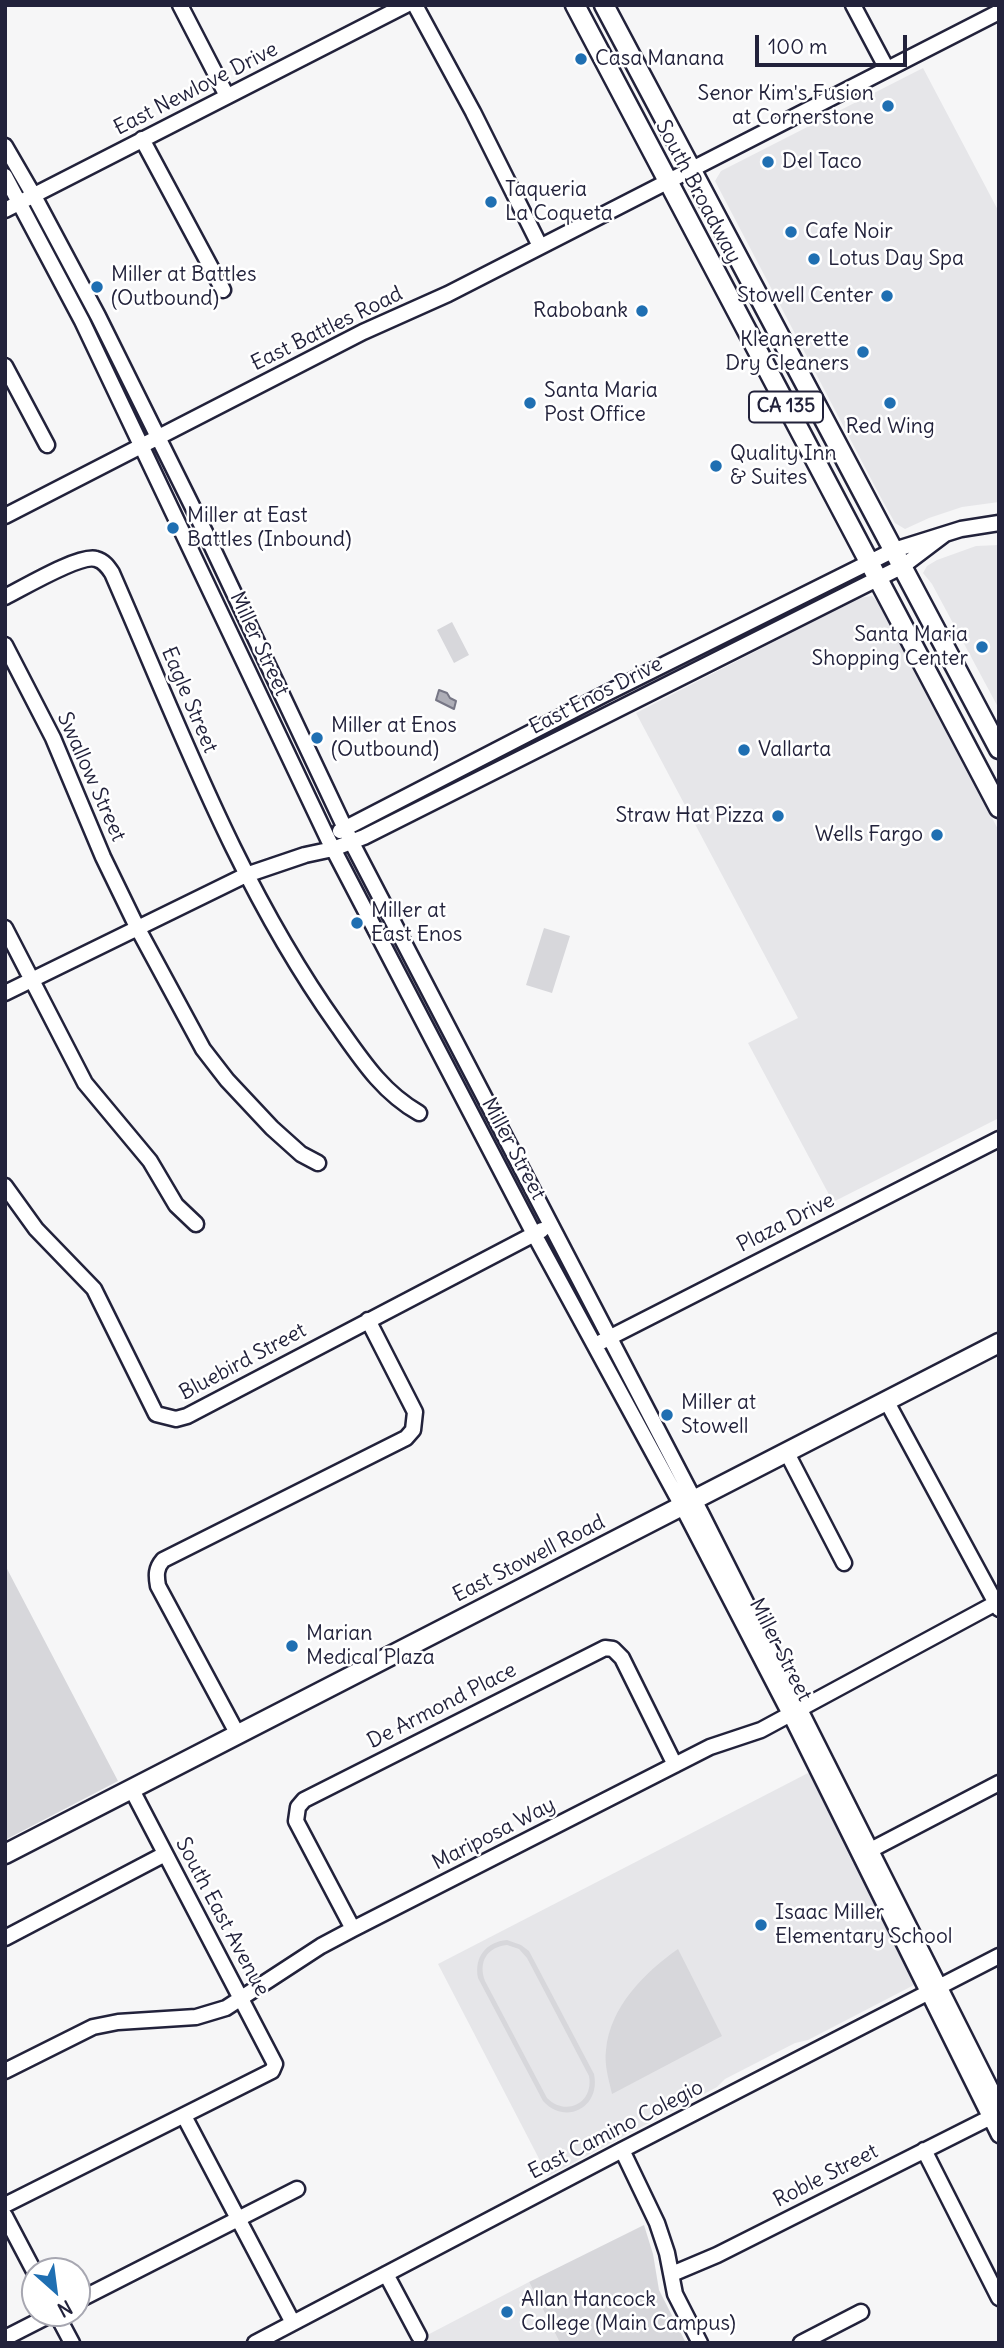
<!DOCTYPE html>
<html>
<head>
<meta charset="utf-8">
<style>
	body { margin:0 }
	#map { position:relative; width:1004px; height:2348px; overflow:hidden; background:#f6f6f7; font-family:Delius,sans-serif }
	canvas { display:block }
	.frame { position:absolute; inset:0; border:7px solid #22223b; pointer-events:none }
	.north { position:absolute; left:21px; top:2257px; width:70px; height:70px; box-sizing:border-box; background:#fff; border:2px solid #a7a7b1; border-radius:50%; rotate:152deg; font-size:19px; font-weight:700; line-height:28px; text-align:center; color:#22223b }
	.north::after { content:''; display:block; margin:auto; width:24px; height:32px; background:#1f6fb2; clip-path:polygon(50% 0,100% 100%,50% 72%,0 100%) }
	.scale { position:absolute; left:755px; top:35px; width:152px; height:32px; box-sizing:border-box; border:4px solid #22223b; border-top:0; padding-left:9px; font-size:21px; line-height:24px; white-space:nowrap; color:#22223b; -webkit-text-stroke:5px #fff; paint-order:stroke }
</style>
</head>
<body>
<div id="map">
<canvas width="1004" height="2348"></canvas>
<div class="frame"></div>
<div class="north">N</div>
<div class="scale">100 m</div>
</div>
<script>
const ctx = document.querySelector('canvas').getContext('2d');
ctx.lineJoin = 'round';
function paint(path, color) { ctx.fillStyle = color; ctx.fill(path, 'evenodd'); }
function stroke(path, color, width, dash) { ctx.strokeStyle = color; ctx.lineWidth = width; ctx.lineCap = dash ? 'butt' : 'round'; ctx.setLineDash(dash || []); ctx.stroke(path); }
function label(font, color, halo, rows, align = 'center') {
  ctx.font = font + ' Delius,sans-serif'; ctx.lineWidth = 5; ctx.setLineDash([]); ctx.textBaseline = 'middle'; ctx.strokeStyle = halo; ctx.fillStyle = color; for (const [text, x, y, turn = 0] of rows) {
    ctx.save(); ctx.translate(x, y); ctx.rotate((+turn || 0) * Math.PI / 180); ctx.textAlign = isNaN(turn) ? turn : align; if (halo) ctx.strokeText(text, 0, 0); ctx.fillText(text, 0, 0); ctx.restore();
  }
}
const built = new Path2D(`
	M923 68 999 212V502L962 507 929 518 905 529 895 523 880 496 715 181 721 171Z
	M999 545V709L932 584 923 573 927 566 937 560 976 546Z
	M872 596 877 601 999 831V1118L833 1202 748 1043 798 1018 636 713 859 598Z
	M810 1772 916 1980 914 1985 808 2040 795 2043 725 2079 717 2087 548 2176 438 1964Z
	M529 2282 560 2343H412Z`);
const green = new Path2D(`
	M452 622 469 655 454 663 437 630Z
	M544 928 570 936 552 993 526 985Z
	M5 1565 118 1781 5 1840Z
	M507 1940 521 1945 529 1951 594 2074C601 2107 566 2126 543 2101L478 1978C474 1957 486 1942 507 1940ZM507 1945 519 1949 527 1958 589 2076C594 2103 566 2117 547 2098L485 1981C478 1962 487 1947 507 1945Z
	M678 1949 722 2036 612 2094C609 2080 604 2065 606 2050 610 2007 644 1973 678 1949Z
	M644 2225 653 2254 659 2290 686 2343H560L529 2282Z`);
const water = new Path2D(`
	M439 690 447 693 450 698 456 701 454 709 436 700Z`);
const minor = new Path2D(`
	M180 5 227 96
	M415 5 473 112 540 246
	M853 5 887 69
	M142 139 223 290
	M5 146 34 196 98 316 206 534 352 843 702 1515 999 2105
	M5 176 82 321 328 839 534 1234 682 1506 790 1714 999 2135
	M5 210 406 5
	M5 366 47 445
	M5 516 363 332 448 294 999 12
	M5 597C23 588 80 554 96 559 104 561 108 567 112 573 180 728 238 886 337 1025 361 1059 382 1092 419 1113
	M5 645 53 738 103 857 137 927 203 1049 227 1080 272 1128 301 1154 318 1163
	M340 831 605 694 894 550 961 529 999 523
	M5 928 85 1083 150 1161 176 1205 196 1224
	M5 993 246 875 305 855 333 849 364 837 903 566 944 535
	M5 1186 36 1229 94 1289 156 1414 176 1419 187 1416 542 1230
	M601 1342 999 1139
	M887 1402 999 1609
	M787 1453 844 1563
	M237 1733 158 1586C156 1575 156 1568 163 1560L406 1438 413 1430 415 1412 368 1320
	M863 1854 999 1783
	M353 1929 296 1821 298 1807 304 1800 605 1648 613 1649 622 1658 675 1765
	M5 1938 165 1854
	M5 2071 93 2027 118 2022 196 2017 226 2008 321 1946 353 1929 710 1747 761 1730 996 1603
	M184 2116 293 2323
	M622 2150 657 2223 667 2253 675 2294 700 2343
	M924 2150 999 2298
	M5 2205 272 2071 275 2064 132 1790
	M5 2216 35 2273
	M386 2274 419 2336
	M672 2274 717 2255 997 2114
	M77 2301 297 2189
	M56 2313 72 2343
	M5 2338 54 2313
	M255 2343 622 2150 999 1956
	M801 2343 861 2312`);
const major = new Path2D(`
	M575 5 999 808
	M604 5 999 749
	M5 1854 999 1343`);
const markers = [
	[581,59,7,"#1f6fb2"],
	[888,106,7,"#1f6fb2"],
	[768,162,7,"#1f6fb2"],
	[491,202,7,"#1f6fb2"],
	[791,232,7,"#1f6fb2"],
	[814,259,7,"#1f6fb2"],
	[97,287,7,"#1f6fb2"],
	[887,296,7,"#1f6fb2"],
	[642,311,7,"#1f6fb2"],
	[863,352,7,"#1f6fb2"],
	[530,403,7,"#1f6fb2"],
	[890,403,7,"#1f6fb2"],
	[716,466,7,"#1f6fb2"],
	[173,528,7,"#1f6fb2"],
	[982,647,7,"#1f6fb2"],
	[317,738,7,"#1f6fb2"],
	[744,750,7,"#1f6fb2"],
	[778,816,7,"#1f6fb2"],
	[937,835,7,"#1f6fb2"],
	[357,923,7,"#1f6fb2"],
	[667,1415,7,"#1f6fb2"],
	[292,1646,7,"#1f6fb2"],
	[761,1925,7,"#1f6fb2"],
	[507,2312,7,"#1f6fb2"]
];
const shields = [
	[786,407,74]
];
const shieldNames = [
	["CA 135",786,407]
];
const poiNames = [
	["Casa Manana",595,59],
	["Senor Kim's Fusion",874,94,"right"],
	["at Cornerstone",874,118,"right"],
	["Del Taco",782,162],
	["Taqueria",505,190],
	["La Coqueta",505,214],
	["Cafe Noir",805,232],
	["Lotus Day Spa",828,259],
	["Miller at Battles",111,275],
	["(Outbound)",111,299],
	["Stowell Center",873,296,"right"],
	["Rabobank",628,311,"right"],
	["Kleanerette",849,340,"right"],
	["Dry Cleaners",849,364,"right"],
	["Santa Maria",544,391],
	["Post Office",544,415],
	["Red Wing",890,427,"center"],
	["Quality Inn",730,454],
	["& Suites",730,478],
	["Miller at East",187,516],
	["Battles (Inbound)",187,540],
	["Santa Maria",968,635,"right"],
	["Shopping Center",968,659,"right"],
	["Miller at Enos",331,726],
	["(Outbound)",331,750],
	["Vallarta",758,750],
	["Straw Hat Pizza",764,816,"right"],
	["Wells Fargo",923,835,"right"],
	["Miller at",371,911],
	["East Enos",371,935],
	["Miller at",681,1403],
	["Stowell",681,1427],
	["Marian",306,1634],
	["Medical Plaza",306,1658],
	["Isaac Miller",775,1913],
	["Elementary School",775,1937],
	["Allan Hancock",521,2300],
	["College (Main Campus)",521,2324]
];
const streetNames = [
	["East Newlove Drive",196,89,-27],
	["South Broadway",698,192,62],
	["East Battles Road",327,329,-26],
	["Miller Street",259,644,65],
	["East Enos Drive",596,696,-27],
	["Eagle Street",189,700,67],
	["Swallow Street",91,777,66],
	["Miller Street",513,1149,62],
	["Plaza Drive",786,1223,-27],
	["Bluebird Street",243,1362,-28],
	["East Stowell Road",529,1559,-27],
	["Miller Street",780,1650,63],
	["De Armond Place",442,1706,-27],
	["Mariposa Way",494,1834,-27],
	["South East Avenue",222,1917,62],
	["East Camino Colegio",616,2130,-27],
	["Roble Street",826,2176,-27]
];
paint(built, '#e6e6e9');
paint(green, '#d7d7db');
paint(water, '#aeaeb7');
stroke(water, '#767685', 2);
stroke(minor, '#22223b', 19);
stroke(major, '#22223b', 23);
stroke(minor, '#fff', 14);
stroke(major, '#fff', 18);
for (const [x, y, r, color] of markers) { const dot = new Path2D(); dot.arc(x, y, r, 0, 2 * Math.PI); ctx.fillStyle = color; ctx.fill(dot); stroke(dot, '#fff', 2.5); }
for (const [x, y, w] of shields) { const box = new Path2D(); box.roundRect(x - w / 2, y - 15.5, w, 31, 5); ctx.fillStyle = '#fff'; ctx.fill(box); stroke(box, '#22223b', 2); }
label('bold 19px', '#22223b', null, shieldNames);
label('21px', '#22223b', '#fff', poiNames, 'left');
label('21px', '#22223b', '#fff', streetNames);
</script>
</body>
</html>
